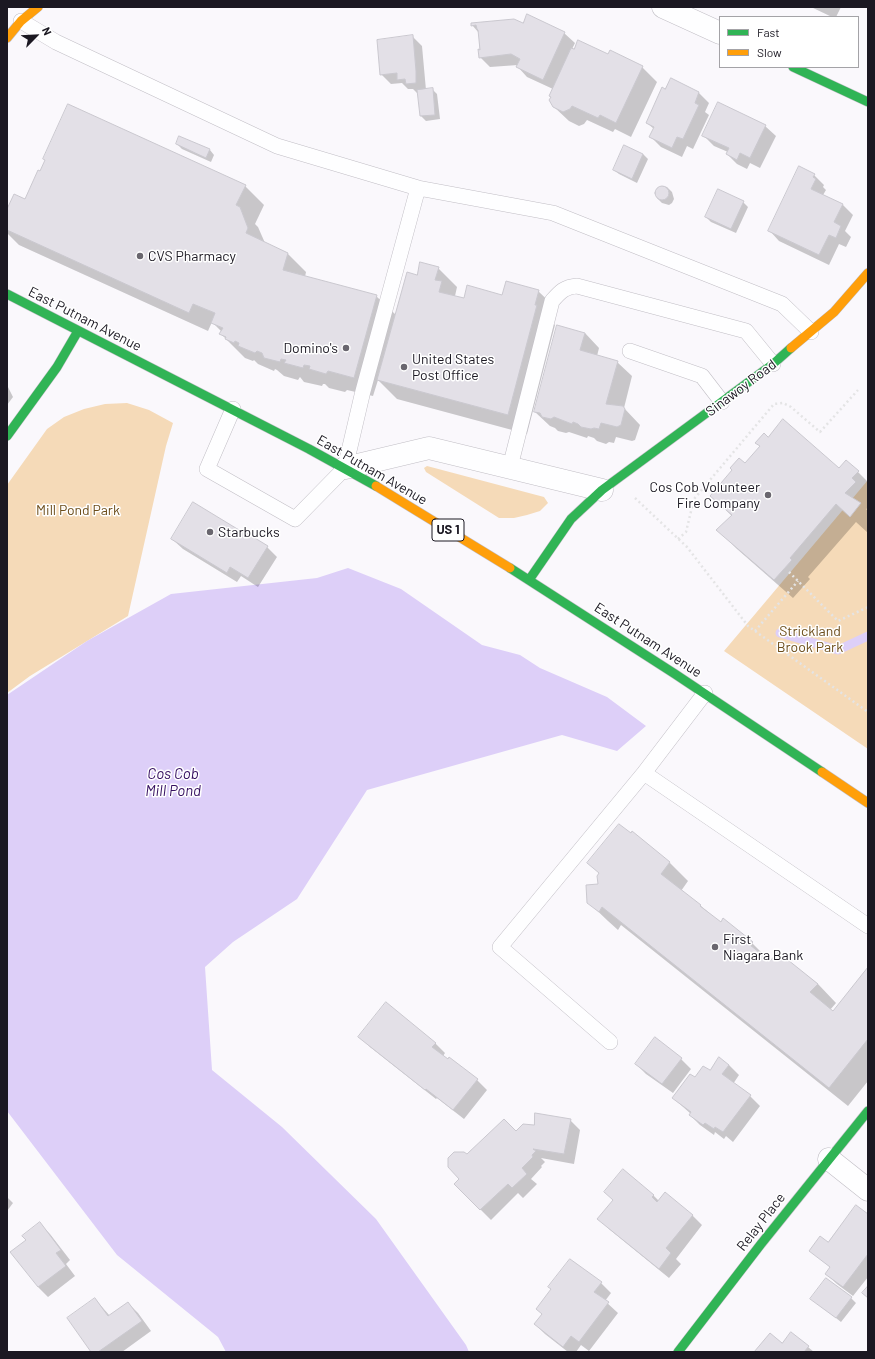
<!DOCTYPE html>
<html>
<head>
<meta charset="utf-8">
<style>
	body { margin:0 }
	#map { position:relative; width:875px; height:1359px; overflow:hidden; background:#faf8fc; font-family:Barlow,sans-serif }
	canvas { display:block }
	.frame { position:absolute; inset:0; border:8px solid #1b1822; pointer-events:none }
	.legend { position:absolute; left:719px; top:16px; width:140px; height:52px; box-sizing:border-box; background:#fff; border:1px solid #a4a3a7; margin:0; padding:5px 7px; list-style:none; font-size:12px; color:#1b1822 }
	.legend li { display:flex; align-items:center; gap:8px; height:20px }
	.legend b { width:20px; border:1px solid #a4a3a7 }
	.north { position:absolute; left:16px; top:16px; width:40px; height:40px; -webkit-text-stroke:3px #fff; paint-order:stroke; rotate:66deg; font-size:11px; font-weight:700; line-height:16px; text-align:center; color:#1b1822 }
	.north::after { content:''; display:block; margin:auto; width:14px; height:18px; background:#1b1822; clip-path:polygon(50% 0,100% 100%,50% 72%,0 100%) }
</style>
</head>
<body>
<div id="map">
<canvas width="875" height="1359"></canvas>
<div class="frame"></div>
<ul class="legend">
<li><b style="height:5px;background:#30b455"></b>Fast</li>
<li><b style="height:5px;background:#ff9f0a"></b>Slow</li>
</ul>
<div class="north">N</div>
</div>
<script>
const ctx = document.querySelector('canvas').getContext('2d');
ctx.lineJoin = 'round';
function paint(path, color) { ctx.fillStyle = color; ctx.fill(path, 'evenodd'); }
function stroke(path, color, width, dash) { ctx.strokeStyle = color; ctx.lineWidth = width; ctx.lineCap = dash ? 'butt' : 'round'; ctx.setLineDash(dash || []); ctx.stroke(path); }
function label(font, color, halo, rows, align = 'center') {
  ctx.font = font + ' Barlow,sans-serif'; ctx.lineWidth = 3; ctx.setLineDash([]); ctx.textBaseline = 'middle'; ctx.strokeStyle = halo; ctx.fillStyle = color; for (const [text, x, y, turn = 0] of rows) {
    ctx.save(); ctx.translate(x, y); ctx.rotate((+turn || 0) * Math.PI / 180); ctx.textAlign = isNaN(turn) ? turn : align; if (halo) ctx.strokeText(text, 0, 0); ctx.fillText(text, 0, 0); ctx.restore();
  }
}
const green = new Path2D(`
	M127 403 149 410 173 423 166 446 128 616 30 676 7 693V485L47 429 64 417 84 409 105 404Z
	M427 466 544 497 548 503 540 511 527 515 514 518H499L426 472 424 468Z
	M868 480V749L724 651Z`);
const water = new Path2D(`
	M348 568 401 589 482 645 520 655 540 668 607 697 646 726 617 751 562 735 367 790 297 899 233 942 205 967 212 1070 282 1127 376 1219 466 1345 469 1352H226L218 1337 117 1255 7 1111V695L87 641 171 594 317 578Z`);
const shadow = new Path2D(`
	M811 7H841L836 17H832Z
	M472 24 523 25 564 33 575 43 572 49 608 56 642 67 657 82 631 137 615 129 613 132 587 120 584 124 579 126 569 121 553 106 552 97 553 89 527 77 517 66 518 65 490 67 480 57 479 33 472 25Z
	M412 36 422 46 426 90 432 89 437 94 440 119 426 121 421 116 418 93H417L413 89H408L402 83 391 84 381 74Z
	M671 80 699 93 709 103 705 112 709 115 693 149 687 146 682 157 661 147 651 137 654 129 647 123Z
	M765 126 776 136 760 168 750 163 747 169 737 164 727 154 728 152 714 146 704 136Z
	M177 144 210 150 214 155 211 162 182 149Z
	M643 154 648 159 637 183 619 174 614 170Z
	M814 175 824 185 823 187 826 190 823 195 843 205 853 215 845 231 851 237 846 247 839 244 829 265 779 241 769 230Z
	M245 186 264 205 255 224 258 227 265 243 288 254 306 272 305 277 376 296 396 315 417 276 438 268 457 287 455 296 457 298 465 300 538 291 557 309 553 323 555 325 527 434 397 399 378 380 373 396 347 390 345 392 329 388 325 384H323L322 386 304 382 300 377 298 380 284 376 277 370 275 369 274 371 258 364 254 360 253 361 245 358 221 334 222 332 212 322 208 331 19 245 7 233V211L25 201Z
	M663 186 667 187 672 192 674 199 672 203 669 205 662 203 657 198 656 192 658 188Z
	M743 202 748 207 736 233 711 222 706 217Z
	M585 333 599 348 597 356 617 362 632 376 624 408 640 425 635 440 632 441 616 437 614 443 609 442 606 444 597 441 594 438 588 436 587 438 569 432 566 433 558 431 555 428 550 426 535 412Z
	M7 385 13 397 7 405Z
	M768 438 839 469 858 472 868 482V508L866 509 868 511V533L856 522 808 577 810 579 793 598 737 549 718 530 732 516 711 496 746 465Z
	M172 539 267 547 277 557 258 587 241 576 237 582 183 549Z
	M589 863H670L688 881 681 891 701 906 721 923 724 920 752 943 771 962 778 953 818 984 836 1003 830 1010 833 1012 868 969V1081L848 1106 621 925 618 930 608 921 588 902 599 885 600 874Z
	M360 1037 435 1043 445 1053 443 1056 477 1080 487 1090 464 1119 437 1098 436 1099 370 1047Z
	M681 1059 691 1069 673 1093 646 1074 636 1064Z
	M729 1065 739 1075 733 1084 750 1096 760 1106 733 1142 726 1136 724 1139 715 1132 714 1135 700 1125 690 1115 691 1114 673 1098 696 1079 710 1072Z
	M570 1120 580 1130 574 1164 541 1158 545 1162 541 1166 542 1167 531 1179 537 1184 523 1198 518 1193 491 1220 455 1184 460 1179 467 1156 516 1132 535 1127Z
	M653 1195 659 1201 692 1215 702 1225 676 1259 681 1264 669 1278 609 1229 599 1219Z
	M7 1197 13 1203 7 1211Z
	M868 1216V1277L853 1296 837 1284 826 1274 831 1268 811 1250 828 1244Z
	M40 1224 50 1234 70 1260 66 1264 75 1276 48 1297 38 1287 27 1240Z
	M601 1283 611 1293 605 1301 618 1313 589 1351 581 1345 576 1352H568L545 1334 535 1324 543 1314 552 1290Z
	M851 1298 856 1303 841 1322 817 1303Z
	M95 1299 110 1316 128 1303 138 1313 151 1331 122 1352H92Z
	M782 1344 808 1347 814 1352H756Z`);
const stream = new Path2D(`
	M780 633 838 650 868 636`);
const building = new Path2D(`
	M527 14 565 32 543 80 516 67 520 59 511 54 479 58 478 49 480 50 478 30 477 29 476 25 471 26V23L514 19 523 23Z
	M413 35 416 71V83L406 84 405 79 397 80V73L380 75 377 40Z
	M578 40 608 54 610 50 643 66 616 123 600 115 598 118 572 106 570 109 563 112 553 107 549 100 551 97 549 96 571 48 574 49Z
	M671 78 699 92 695 103 699 105 683 139 677 137 672 148 649 137 654 127 646 123 662 87 665 89Z
	M433 88 435 115 420 116 417 90Z
	M718 102 766 125 750 158 740 153 737 160 726 154 729 148 702 136Z
	M68 104 246 185 236 205 240 207 248 228 246 233 288 253 283 270 377 295 354 378 328 371 326 374 309 369 310 366 304 365 303 368 284 363 286 360 281 359 280 362 264 358 262 353 257 351 255 353 238 346 239 343 235 341 234 343 225 339 226 337 219 334 223 328 211 323 215 313 193 304 189 313 7 230V209L14 194 25 199 38 170 40 171 45 160 43 159Z
	M179 136 210 149 206 158 176 144Z
	M624 145 643 154 632 179 613 170Z
	M799 166 815 174 813 177 816 179 811 189 843 204 834 222 841 226 836 238 829 235 819 255 768 231Z
	M655 193a7 7 0 1 1 14 0a7 7 0 1 1-14 0Z
	M718 189 744 201 731 229 705 217Z
	M420 262 439 267 435 280 442 281 439 292 464 298 467 285 502 295 506 281 539 290 535 305H537L508 415 377 380 407 272 417 275Z
	M557 325 585 333 580 350 618 361 606 404 623 406 625 409 621 425 617 427 601 423 599 429 594 428 591 429 581 427 578 424 573 422 572 424 554 417 551 419 542 417 540 413 534 412Z
	M783 419 839 468 846 460 859 471 852 478 856 482 845 493 861 503 850 517 836 504 790 558 792 560 774 580 716 530 732 515 710 496 732 470 730 468 739 458 745 463 760 446 755 443 764 433 768 437Z
	M193 502 244 533 245 532 268 546 248 578 230 567 227 573 171 539Z
	M619 824 631 833 632 831 670 862 661 874 701 905 700 906 721 922 723 918 753 942 750 945 770 961 778 952 818 984 810 992 833 1011 868 967V1039L829 1088 602 907 599 912 587 903 586 885 598 884 597 876 599 873 587 863Z
	M386 1002 436 1043 432 1047 448 1059 449 1057 478 1079 453 1110 426 1089 425 1090 358 1037Z
	M655 1037 682 1058 662 1084 635 1064Z
	M719 1057 729 1065 722 1074 751 1095 723 1132 715 1127 714 1129 705 1123 703 1125 689 1115 691 1112 672 1098 690 1074 695 1077 703 1066 710 1070Z
	M535 1113 571 1119 564 1154 533 1149 536 1151 532 1155 533 1157 522 1168 527 1174 512 1188 508 1184 480 1210 454 1184 459 1179 448 1167V1158L454 1152H464L467 1154 504 1119 516 1131 523 1124 534 1125Z
	M623 1169 654 1195 652 1197 657 1202 665 1192 693 1215 666 1248 671 1253 659 1269 597 1219 613 1200 604 1192Z
	M856 1205 868 1214V1254L843 1287 825 1274 830 1267 809 1251 820 1236 828 1242Z
	M40 1222 61 1250 56 1253 66 1266 38 1287 10 1252 26 1240 22 1236Z
	M570 1259 602 1282 594 1292 609 1302 579 1342 571 1336 563 1347 534 1324 542 1314 536 1309 551 1289 548 1287Z
	M826 1278 852 1297 836 1318 810 1299Z
	M868 1286V1298L862 1293Z
	M95 1298 108 1316 128 1302 142 1321 98 1352H91L67 1318Z
	M791 1332 809 1346 804 1352H754L770 1333 782 1343Z`);
const path = new Path2D(`
	M635 498 687 547 748 626 868 712
	M678 539 686 532 694 499 774 404 783 403 791 407 820 432 858 390
	M789 572 838 621 868 607
	M755 631 798 581`);
const lane = new Path2D(`
	M21 21 56 42 277 146 418 188 553 213 782 304 811 332
	M630 351 702 376 722 402
	M233 409 207 469 295 519 345 468 363 391 418 188
	M510 467 552 301C560 292 564 287 577 286L746 331 773 364
	M644 773 705 693
	M610 1042 500 947 644 773 868 926`);
const street = new Path2D(`
	M663 7 720 33
	M345 468 429 448 602 490
	M829 1159 868 1190`);
const fast = new Path2D(`
	M793 67 868 102
	M7 294 309 449 376 486
	M7 436 57 367 78 331
	M510 568 675 674 822 772
	M529 580 571 519 602 490 773 364 791 348
	M678 1352 761 1244 868 1111`);
const slow = new Path2D(`
	M7 38 21 21 38 7
	M791 348 834 312 868 273
	M376 486 510 568
	M822 772 868 803`);
const markers = [
	[140,256,4,"#69666e"],
	[346,348,4,"#69666e"],
	[404,367,4,"#69666e"],
	[768,495,4,"#69666e"],
	[210,532,4,"#69666e"],
	[715,947,4,"#69666e"]
];
const shields = [
	[448,530,32]
];
const shieldNames = [
	["US 1",448,530]
];
const poiNames = [
	["CVS Pharmacy",148,256],
	["Domino's",338,348,"right"],
	["United States",412,359],
	["Post Office",412,375],
	["Cos Cob Volunteer",760,487,"right"],
	["Fire Company",760,503,"right"],
	["Starbucks",218,532],
	["First",723,939],
	["Niagara Bank",723,955]
];
const streetNames = [
	["East Putnam Avenue",85,319,27],
	["Sinawoy Road",741,388,-37],
	["East Putnam Avenue",372,470,30],
	["East Putnam Avenue",648,640,33],
	["Relay Place",761,1222,-52]
];
const parkNames = [
	["Mill Pond Park",78,510],
	["Strickland",810,631],
	["Brook Park",810,647]
];
const waterNames = [
	["Cos Cob",173,774],
	["Mill Pond",173,791]
];
paint(green, '#f5dab8');
paint(water, '#ddcff8');
paint(shadow, '#0003');
stroke(stream, '#ddcff8', 9);
paint(building, '#e3e0e7');
stroke(building, '#cac8cf', 1);
stroke(lane, '#c1bec5', 16);
stroke(street, '#c1bec5', 23);
stroke(fast, '#c1bec5', 10);
stroke(slow, '#c1bec5', 10);
stroke(path, '#e4e4e5', 2.5, [2, 3]);
stroke(lane, '#fefeff', 15);
stroke(street, '#fefeff', 22);
stroke(fast, '#30b455', 9);
stroke(slow, '#ff9f0a', 9);
for (const [x, y, r, color] of markers) { const dot = new Path2D(); dot.arc(x, y, r, 0, 2 * Math.PI); ctx.fillStyle = color; ctx.fill(dot); stroke(dot, '#fff', 1.5); }
for (const [x, y, w] of shields) { const box = new Path2D(); box.roundRect(x - w / 2, y - 11, w, 22, 3); ctx.fillStyle = '#fff'; ctx.fill(box); stroke(box, '#1b1822', 1); }
label('bold 13px', '#1b1822', null, shieldNames);
label('14px', '#1b1822', '#fff', poiNames, 'left');
label('14px', '#1b1822', '#fff', streetNames);
label('14px', '#6c4d1a', '#fff', parkNames);
label('italic 15px', '#361061', '#fff', waterNames);
</script>
</body>
</html>
